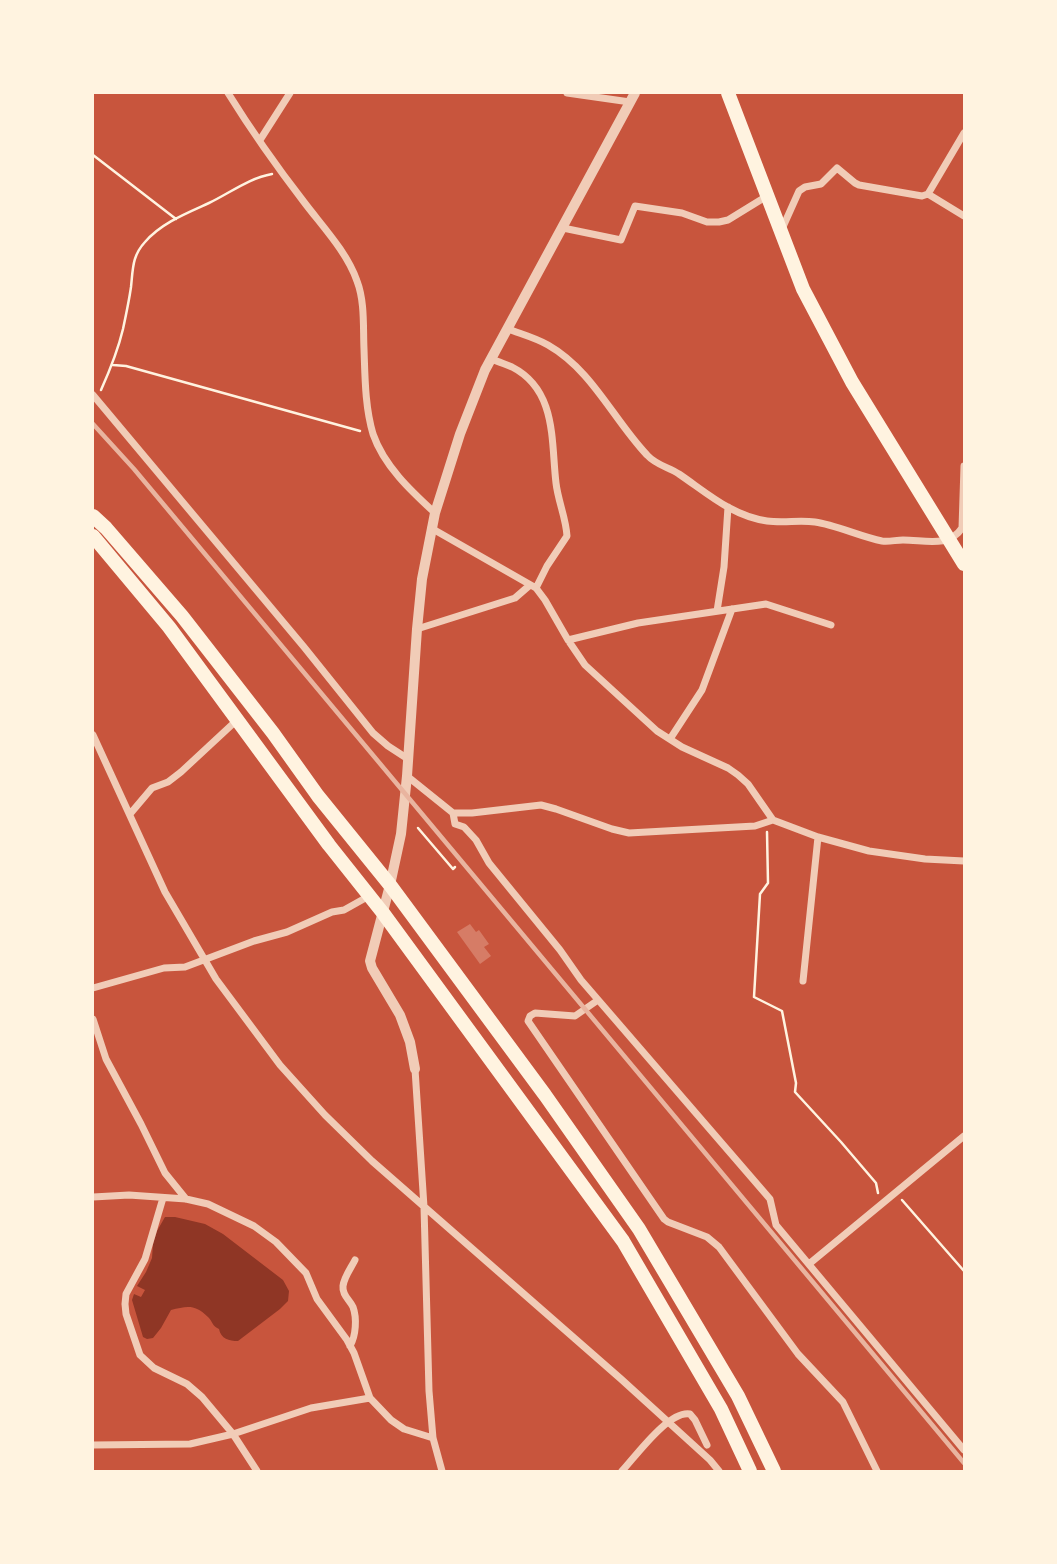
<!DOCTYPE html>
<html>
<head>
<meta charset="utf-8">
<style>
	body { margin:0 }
	#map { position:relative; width:1057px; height:1564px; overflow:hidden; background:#c8553d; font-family:Ubuntu,sans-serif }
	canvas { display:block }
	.frame { position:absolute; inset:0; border:94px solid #fff3e0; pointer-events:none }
</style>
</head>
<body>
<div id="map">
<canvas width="1057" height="1564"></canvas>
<div class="frame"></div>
</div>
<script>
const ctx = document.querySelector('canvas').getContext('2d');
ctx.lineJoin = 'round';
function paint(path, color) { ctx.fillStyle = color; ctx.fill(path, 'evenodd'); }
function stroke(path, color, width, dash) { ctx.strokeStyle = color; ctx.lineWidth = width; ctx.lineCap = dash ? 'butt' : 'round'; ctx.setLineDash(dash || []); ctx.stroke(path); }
const water = new Path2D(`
	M165 1217H175L205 1224 223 1234 283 1280 289 1291 288 1301 280 1309 238 1341C229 1341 221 1339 219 1329 212 1326 213 1322 208 1317 195 1304 187 1306 171 1310L161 1328 153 1338 147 1339 143 1337 132 1300 134 1294 141 1297 145 1290 137 1286 146 1272 152 1258 153 1244 157 1231Z`);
const building = new Path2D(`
	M470 924 476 932 479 930 489 944 484 947 491 956 480 964 457 932Z`);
const path = new Path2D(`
	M93 155 176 219
	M113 365 126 366 360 431
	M101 390C110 370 118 350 123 329 126 315 129 301 131 287 133 269 132 256 145 242 161 223 187 213 209 203 230 193 249 178 272 174
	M418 828 453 869 455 867
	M767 832 768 883 760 894 754 997 782 1011 796 1083 795 1092 841 1142 876 1183 878 1193
	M902 1200 964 1271`);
const minor = new Path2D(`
	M228 93C251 130 277 167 304 202 322 226 347 252 357 281 365 302 363 327 364 349 365 377 365 407 373 434 384 466 411 491 435 513
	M567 93 630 102
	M964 133 928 194 964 216
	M260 140 290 93
	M563 228 621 240 635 206 682 213 707 222H719L728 220 767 196
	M782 229 799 191 805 187 821 184 837 168 855 183 859 185 922 196 928 194
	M508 329C521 334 536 338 548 345 592 370 613 419 647 455 656 465 668 467 679 474 707 493 732 516 767 521 783 523 800 520 815 522 836 525 861 537 882 541 889 542 896 540 903 540 925 540 949 548 962 528L964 466
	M492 359C498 362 505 364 512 367 557 390 551 441 556 483 558 501 566 518 567 536L547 566 536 588
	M93 395 304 647 373 733 388 746 408 759
	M431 528 536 588 545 600 568 640 585 665 657 731 682 747 728 768 738 775 748 784 773 820 818 837 869 851 925 859 964 861
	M717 611 724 567 728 507
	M417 629 515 598 530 585
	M568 640 638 623 766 604 831 625
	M93 735 165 892 216 979 280 1065 325 1115 372 1161 621 1379 710 1460 719 1471
	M670 739 702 690 732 609
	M407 776 453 813H472L541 805 556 809 612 829 629 833 755 826 773 820
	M453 813 455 824 464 827 476 840 489 863 560 950 581 980 770 1199 776 1225 964 1450
	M130 814 152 788 168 782 181 772 237 720
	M803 981 818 837
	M93 988 164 968 185 967 254 941 287 932 332 912 344 910 369 896
	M598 1000 575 1016 535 1013 530 1016 528 1021 664 1219 668 1222 707 1237 719 1247 798 1354 843 1402 877 1471
	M93 1019 106 1059 141 1124 165 1173 186 1199
	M415 1069 424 1207 429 1391 433 1438 442 1471
	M93 1197 129 1195 186 1199 208 1204 254 1226 276 1242 306 1273 317 1299 347 1340 354 1353 370 1398 391 1420 404 1429 433 1438
	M163 1198 145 1259 126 1294 125 1304 126 1314 140 1355 154 1368 187 1384 202 1397 233 1434 257 1471
	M809 1264 964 1136
	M350 1346C356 1336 357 1318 353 1307 349 1299 342 1295 343 1286 344 1277 351 1268 355 1260
	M93 1445 190 1444 233 1434 311 1408 370 1398
	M622 1471C636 1456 669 1410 690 1414L695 1420 707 1445`);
const tertiary = new Path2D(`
	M415 1069 410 1042 400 1015 372 968 370 961 390 885 401 834 407 776 417 629 422 579 435 513 460 434 485 370 635 93`);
const trunk = new Path2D(`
	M728 93 803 289 852 382 964 564
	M93 516 106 528 182 616 273 733 318 796 390 885 545 1095 639 1229 738 1396 774 1471
	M93 536 169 627 329 845 383 913 623 1241 721 1409 750 1471`);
const rail = new Path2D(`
	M93 424 134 469 964 1463`);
paint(water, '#8f3625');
paint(building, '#d67c66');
stroke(path, '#fff3e0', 2.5);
stroke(minor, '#f1ccb7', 7);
stroke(tertiary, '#f1ccb7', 10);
stroke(trunk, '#fff3e0', 14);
stroke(rail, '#e9b49f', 4.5);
</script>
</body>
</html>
